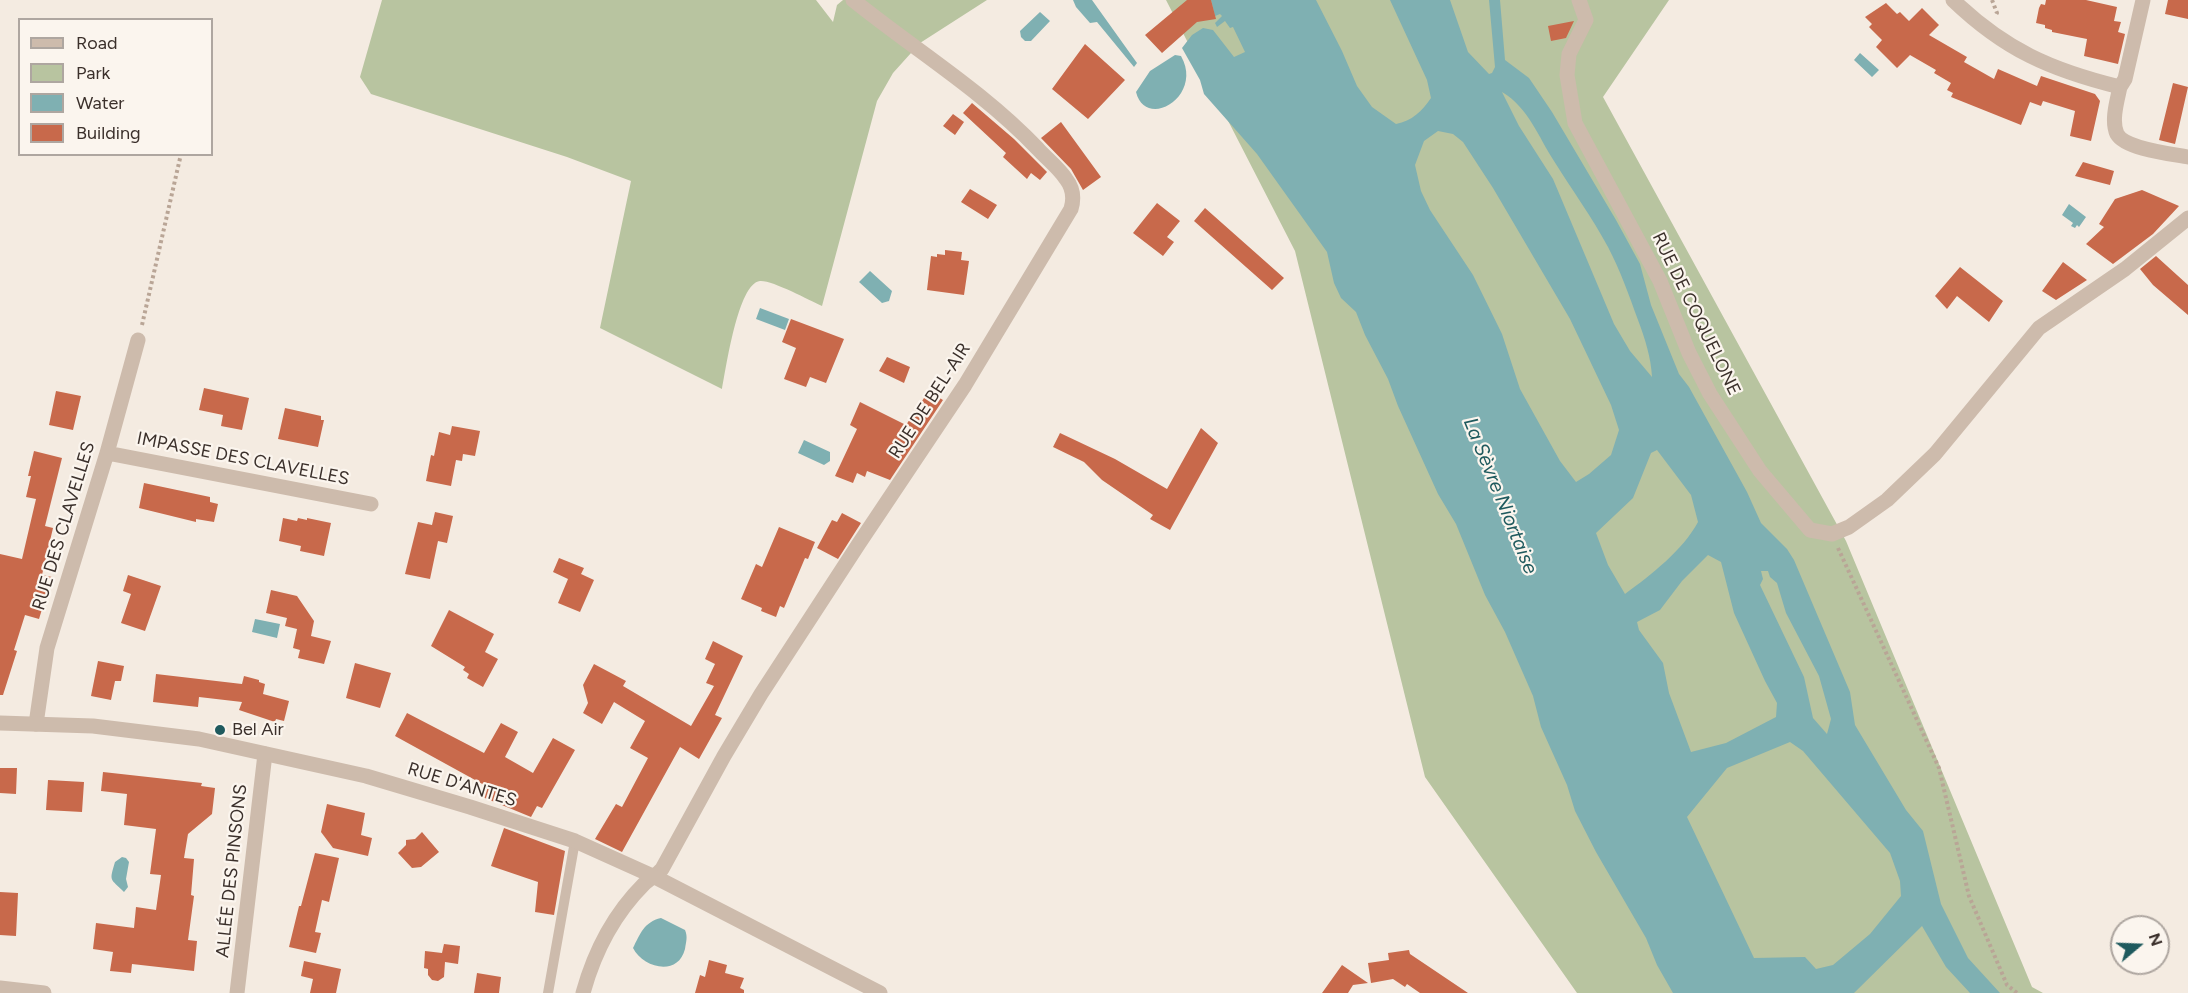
<!DOCTYPE html>
<html>
<head>
<meta charset="utf-8">
<style>
	body { margin:0 }
	#map { position:relative; width:2188px; height:993px; overflow:hidden; background:#f4ebe1; font-family:Figtree,sans-serif }
	canvas { display:block }
	.legend { position:absolute; left:18px; top:18px; width:195px; height:138px; box-sizing:border-box; background:#fbf5ee; border:2px solid #aea6a0; margin:0; padding:8px 10px; list-style:none; font-size:18px; color:#3b302b }
	.legend li { display:flex; align-items:center; gap:12px; height:30px }
	.legend b { width:30px; border:2px solid #aea6a0 }
	.north { position:absolute; left:2110px; top:915px; width:60px; height:60px; box-sizing:border-box; background:#fbf5ee; border:2px solid #aea6a0; border-radius:50%; rotate:71deg; font-size:16px; font-weight:700; line-height:24px; text-align:center; color:#3b302b }
	.north::after { content:''; display:block; margin:auto; width:21px; height:27px; background:#1f5a5e; clip-path:polygon(50% 0,100% 100%,50% 72%,0 100%) }
</style>
</head>
<body>
<div id="map">
<canvas width="2188" height="993"></canvas>
<ul class="legend">
<li><b style="height:8px;background:#cdbbac"></b>Road</li>
<li><b style="height:16px;background:#b8c4a0"></b>Park</li>
<li><b style="height:16px;background:#7fb0b2"></b>Water</li>
<li><b style="height:16px;background:#c8694b"></b>Building</li>
</ul>
<div class="north">N</div>
</div>
<script>
const ctx = document.querySelector('canvas').getContext('2d');
ctx.lineJoin = 'round';
function paint(path, color) { ctx.fillStyle = color; ctx.fill(path, 'evenodd'); }
function stroke(path, color, width, dash) { ctx.strokeStyle = color; ctx.lineWidth = width; ctx.lineCap = dash ? 'butt' : 'round'; ctx.setLineDash(dash || []); ctx.stroke(path); }
function label(font, color, halo, rows, align = 'center') {
  ctx.font = font + ' Figtree,sans-serif'; ctx.lineWidth = 4.5; ctx.setLineDash([]); ctx.textBaseline = 'middle'; ctx.strokeStyle = halo; ctx.fillStyle = color; for (const [text, x, y, turn = 0] of rows) {
    ctx.save(); ctx.translate(x, y); ctx.rotate((+turn || 0) * Math.PI / 180); ctx.textAlign = isNaN(turn) ? turn : align; if (halo) ctx.strokeText(text, 0, 0); ctx.fillText(text, 0, 0); ctx.restore();
  }
}
const green = new Path2D(`
	M382 0H816L833 22 837 5 843 0H987L920 43 893 73 877 101 822 306C809 300 772 280 760 281 738 283 726 369 722 389L600 328 631 181 567 157 371 94 360 77Z
	M1166 0H1669L1603 97 1846 541 2032 987 2043 993H1577L1425 777 1295 251Z`);
const water = new Path2D(`
	M1073 0H1092L1137 63 1134 67 1097 22 1090 23 1076 7Z
	M1211 0H1316L1342 51 1357 86 1372 107 1396 124C1412 121 1422 111 1431 98L1427 80 1390 0H1450L1468 52 1489 74 1492 73 1495 67 1489 0H1500L1505 60 1529 78 1552 112 1616 220 1640 264 1651 305 1679 374 1689 387 1747 492 1761 523 1787 549 1794 560 1850 692 1855 725 1906 810 1923 831 1941 904 1968 958 2000 993H1970L1946 967 1922 926 1854 993H1673L1657 965 1646 938 1596 852 1575 811 1567 785 1541 727 1533 696 1505 632 1485 595 1456 524 1438 494 1398 406 1388 379 1365 335 1356 312 1341 298 1334 283 1327 252 1257 154 1204 94 1200 80 1182 48 1192 35 1203 28 1213 30 1234 57 1245 52 1233 27 1230 28 1225 21 1217 27 1215 23 1222 16 1220 14 1215 16ZM1502 92C1528 107 1539 138 1554 161 1572 190 1592 217 1608 247 1620 270 1629 295 1638 320 1645 339 1651 357 1652 377L1630 351 1614 324 1553 179 1519 126ZM1438 131 1453 134 1463 142 1493 188 1570 319 1611 405 1619 430 1611 455 1589 474 1576 482 1560 461 1520 389 1502 334 1473 275 1430 210 1421 191 1415 165 1424 141ZM1657 450 1691 495 1698 522C1683 550 1651 575 1625 594L1608 565 1596 533 1633 498 1651 453ZM1708 555 1721 562 1734 613 1765 681 1777 703 1776 717 1726 743 1691 752 1669 693 1663 663 1639 630 1637 622 1660 610 1682 581ZM1761 571H1768L1770 577 1777 583 1786 613 1819 676 1831 719 1827 734 1813 718 1804 677 1760 585 1763 579ZM1790 742 1803 751 1890 853 1900 881 1901 896 1870 934 1833 965 1816 969 1805 957 1754 958 1687 817 1727 768Z
	M1040 12 1050 21 1031 41H1025L1021 37 1020 31Z
	M1860 53 1879 70 1872 77 1854 60Z
	M1175 55 1181 56C1204 96 1146 131 1136 92L1150 71Z
	M2069 204 2086 217 2079 227 2077 225 2075 228 2071 226 2073 223 2062 215Z
	M870 271 892 291 889 301 882 303 859 282Z
	M760 308 789 319 785 330 756 319Z
	M804 440 830 452V461L824 465 798 453Z
	M255 619 280 624 277 638 252 632Z
	M122 857 126 858 129 862 126 879 128 887 124 892C110 878 109 882 115 862Z
	M661 918 685 930C688 937 686 942 685 949 678 977 643 968 633 948 640 934 644 922 661 918Z`);
const building = new Path2D(`
	M1187 0H1211L1216 19 1197 22 1162 53 1145 35Z
	M2046 0H2086L2117 7 2114 21 2121 22 2118 32 2125 34 2118 64 2084 56 2087 39 2052 32V30L2045 28V25L2036 23 2039 8 2041 4 2045 5Z
	M2168 0H2188V19L2165 14Z
	M1886 3 1897 14 1900 12 1909 21 1922 8 1939 25 1929 35 1967 57 1964 62 1994 79 1998 69 2037 86 2041 76 2095 94 2100 101 2091 141 2070 136 2075 111 2043 101 2041 106 2030 102 2021 125 1951 97 1953 93 1947 90 1951 83 1934 73 1936 70 1910 55 1897 68 1876 47 1882 40 1869 27 1872 24 1865 17Z
	M1574 21 1566 38 1551 41 1548 26Z
	M1085 44 1125 80 1088 119 1052 89Z
	M2173 83 2188 87 2175 144 2159 140Z
	M972 103 1014 139 1047 172 1040 180 1031 173 1027 179 1003 157 1006 153 963 113Z
	M953 114 964 122 955 135 943 126Z
	M1061 122 1101 177 1083 190 1071 169 1041 138Z
	M2083 162 2114 171 2110 185 2075 176Z
	M970 189 997 205 988 219 961 202Z
	M2142 190 2179 206 2153 234 2113 264 2086 244 2104 227 2099 224 2115 199Z
	M1157 203 1180 221 1167 237 1174 242 1163 256 1133 233Z
	M1205 208 1284 278 1272 290 1194 221Z
	M945 250 962 252 961 260 969 261 964 295 927 290 931 256 937 257V254L945 255Z
	M2156 256 2188 285V315L2153 285 2140 269Z
	M2063 262 2087 280 2056 300 2042 291Z
	M1960 267 2003 301 1989 322 1957 296 1947 309 1935 296Z
	M791 319 844 339 826 383 810 377 806 387 784 379 796 348 782 342Z
	M887 357 910 367 904 383 879 371Z
	M204 388 249 398 242 430 221 426 223 415 199 410Z
	M56 391 81 396 73 430 49 425Z
	M930 392 943 400 890 480 867 471 865 477 857 473 853 483 835 476 857 429 850 425 860 402 906 425 926 395 928 396Z
	M285 408 321 416V420H324L318 447 278 439Z
	M452 426 480 431 475 456 463 454 462 461 456 460 451 486 426 481 431 455 434 456 439 432 450 435Z
	M1201 428 1218 443 1170 530 1150 519 1153 515 1102 480 1084 462 1053 447 1060 433 1115 459 1167 489Z
	M34 451 62 458 45 526 53 528 42 575 52 577 39 619 25 615 14 650 17 651 3 695H0V554L22 559 36 499 26 497 31 476H28Z
	M144 483 210 497V502L218 504 214 522 196 519V522L139 508Z
	M435 512 453 516 447 543 438 541 430 579 405 574 418 522 432 525Z
	M842 513 861 523 838 559 817 548 832 520 837 522Z
	M283 518 297 521 298 518 307 520V518L331 523 324 556 300 551 301 546 279 541Z
	M779 527 815 542 808 559 805 558 784 608 780 606 776 617 761 611 762 608 741 599 756 564 762 567Z
	M559 558 584 568 581 574 594 580 580 612 558 603 568 579 553 572Z
	M128 575 161 586 145 631 121 623 131 594 123 591Z
	M271 590 297 596 314 621 311 636 331 641 324 664 298 658 300 650 293 648 297 629 285 626 287 618 266 613Z
	M449 610 494 634 485 652 498 659 483 687 467 678 469 674 463 670 465 667 431 646Z
	M713 641 743 656 715 715 722 718 699 759 680 747 622 852 595 839 616 804 622 807 648 758 630 748 645 721 614 702 602 724 583 713 588 703 583 685 594 664 626 681 623 686 691 726 714 686 706 683 715 664 705 659Z
	M98 661 124 666 121 681H115L111 700 91 696Z
	M355 663 391 673 380 708 346 698Z
	M156 674 242 684 244 676 259 680V682L265 684 263 694 289 701 284 721 276 719 275 722 239 710 242 702 199 697 198 707 153 702Z
	M407 713 484 753 501 723 518 732 505 757 533 773 553 738 575 750 542 808 537 806 531 817 480 796 486 786 395 736Z
	M0 768H17L16 794 0 793Z
	M103 772 202 783 201 786 215 788 212 814 188 834 184 858 194 859 191 895 194 896 188 940 197 941 194 971 132 964 131 973 110 971 113 952 93 949 96 923 134 928 136 907 156 910 161 875 150 874 156 829 124 825 127 794 101 791Z
	M48 780 84 782 82 812 46 810Z
	M327 804 365 813 361 835 372 838 368 856 333 848 321 832Z
	M504 828 565 851 554 915 535 912 538 882 491 866Z
	M422 832 439 852 421 867 412 868 398 853 406 845V840L415 839Z
	M315 853 339 858 329 902 322 900 315 932 321 933 316 953 289 947 299 906H301Z
	M0 892 18 893 16 936 0 935Z
	M444 944 460 946 458 964 445 962 444 977 438 981 432 980 428 975V969L424 968 425 951 442 953Z
	M1409 950 1410 954 1468 993H1420L1407 984 1405 987 1393 979 1371 983 1368 963 1389 960 1388 953Z
	M709 960 727 965 725 973 744 978 740 988 744 990V993H695L700 975 705 977Z
	M304 961 341 969 336 993H310L313 979 301 976Z
	M1342 965 1368 983 1353 985 1348 993H1322Z
	M477 973 501 977 499 993H474Z`);
const path = new Path2D(`
	M1992 0 1997 13 1995 16
	M142 325 181 154
	M1838 548 1939 768 1969 896 2007 985 2017 993`);
const service = new Path2D(`
	M548 993 575 841`);
const minor = new Path2D(`
	M1579 0 1586 20 1569 54 1567 75 1575 123 1660 281 1689 353 1710 394 1760 471 1810 530 1832 534 1849 527 1887 500 1935 454 2039 328 2125 269 2188 218
	M1953 0C2005 50 2051 70 2120 87 2117 101 2111 121 2117 134 2125 149 2172 154 2188 157
	M2120 87 2125 79 2143 0
	M107 453 371 504
	M36 724 47 648 107 453 138 340
	M0 988 44 993
	M237 993 265 754
	M583 993C594 953 614 914 644 884 650 878 657 875 662 869L724 756 761 694 858 545 965 385 1071 209C1074 199 1073 188 1066 179 1059 168 1047 159 1038 149 983 91 915 50 853 0`);
const tertiary = new Path2D(`
	M0 723 93 726 199 739 366 776 470 807 575 841 655 877 880 993`);
const markers = [
	[220,730,6,"#1f5a5e"]
];
const streetNames = [
	["RUE DE COQUELONE",1696,314,64],
	["RUE DE BEL-AIR",930,401,-57],
	["IMPASSE DES CLAVELLES",243,459,11],
	["RUE DES CLAVELLES",64,526,-73],
	["RUE D'ANTES",462,785,17],
	["ALLÉE DES PINSONS",232,871,-84]
];
const poiNames = [
	["Bel Air",232,730]
];
const waterNames = [
	["La Sèvre Niortaise",1500,496,68]
];
paint(green, '#b8c4a0');
paint(water, '#7fb0b2');
paint(building, '#c8694b');
stroke(path, '#b9a596', 4, [3, 3]);
stroke(service, '#cdbbac', 10);
stroke(minor, '#cdbbac', 15);
stroke(tertiary, '#cdbbac', 15);
for (const [x, y, r, color] of markers) { const dot = new Path2D(); dot.arc(x, y, r, 0, 2 * Math.PI); ctx.fillStyle = color; ctx.fill(dot); stroke(dot, '#fbf5ee', 2); }
label('18px', '#3b302b', '#fbf5ee', streetNames);
label('18px', '#3b302b', '#fbf5ee', poiNames, 'left');
label('italic 20px', '#1f5a5e', '#fbf5ee', waterNames);
</script>
</body>
</html>
